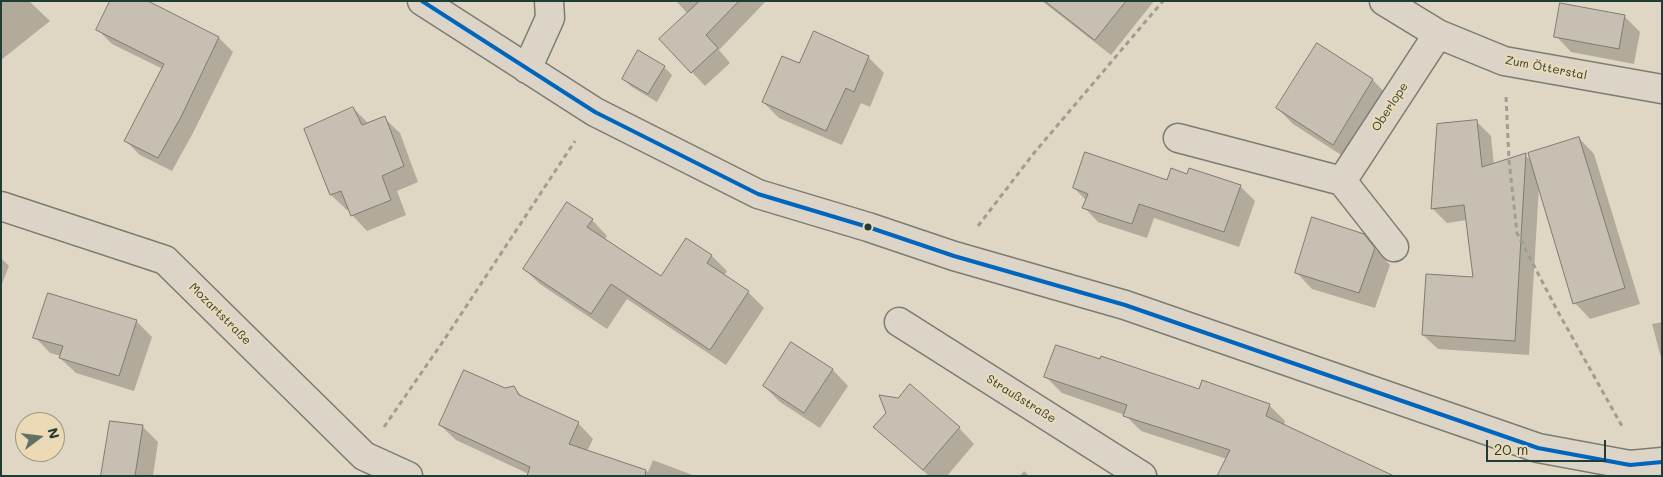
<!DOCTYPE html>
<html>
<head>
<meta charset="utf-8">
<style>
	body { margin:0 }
	#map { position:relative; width:1663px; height:477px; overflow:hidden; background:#dfd6c3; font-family:Mali,sans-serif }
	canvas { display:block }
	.frame { position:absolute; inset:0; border:2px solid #1f3d34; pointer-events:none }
	.north { position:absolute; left:15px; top:412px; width:50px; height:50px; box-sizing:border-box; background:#ecd9b6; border:1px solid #9a9b82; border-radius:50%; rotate:75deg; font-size:14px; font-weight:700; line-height:20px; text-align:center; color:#1f3d34 }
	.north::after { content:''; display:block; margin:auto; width:18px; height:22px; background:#627366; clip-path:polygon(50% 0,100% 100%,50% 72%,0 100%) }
	.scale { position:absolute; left:1486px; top:440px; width:120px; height:22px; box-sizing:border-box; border:2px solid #1f3d34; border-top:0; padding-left:6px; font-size:15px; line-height:18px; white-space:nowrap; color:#1f3d34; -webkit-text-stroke:4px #ecd9b6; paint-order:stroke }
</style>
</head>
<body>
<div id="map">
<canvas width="1663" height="477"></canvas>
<div class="frame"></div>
<div class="north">N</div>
<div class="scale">20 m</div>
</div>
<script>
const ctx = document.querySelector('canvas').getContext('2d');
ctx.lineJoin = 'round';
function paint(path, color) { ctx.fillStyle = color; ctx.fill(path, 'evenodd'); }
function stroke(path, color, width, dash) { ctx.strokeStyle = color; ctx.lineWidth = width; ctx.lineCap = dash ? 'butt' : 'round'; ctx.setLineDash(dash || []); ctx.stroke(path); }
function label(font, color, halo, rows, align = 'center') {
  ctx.font = font + ' Mali,sans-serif'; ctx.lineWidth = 4.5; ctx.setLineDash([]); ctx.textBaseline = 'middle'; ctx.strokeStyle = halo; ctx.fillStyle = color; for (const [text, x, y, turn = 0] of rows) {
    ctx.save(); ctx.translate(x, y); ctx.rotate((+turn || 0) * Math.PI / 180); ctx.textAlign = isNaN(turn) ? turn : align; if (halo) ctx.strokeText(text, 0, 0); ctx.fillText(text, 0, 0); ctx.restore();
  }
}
const shadow = new Path2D(`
	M1 1H29L50 21 1 60Z
	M145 1 219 38 233 52 194 131 172 171 140 155 126 141 163 69 112 44 98 30Z
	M676 1H766L719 50 730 63 705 86 661 39 688 14Z
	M1042 1H1154L1111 55Z
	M1624 16 1640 32 1634 64 1571 52 1556 36Z
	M1317 45 1373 80 1388 96 1349 160 1293 124 1277 108Z
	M868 57 884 73 870 107 861 103 842 145 779 118 763 102 799 64Z
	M664 67 672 75 657 102 632 87 623 79Z
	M353 108 369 124 384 118 400 133 418 182 397 191 406 215 367 231 352 215 349 210H347L331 195 306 130Z
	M1476 121 1491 136 1494 165 1525 155 1531 161 1579 138 1594 154 1640 304 1590 319 1575 303 1539 186 1529 355 1438 349 1423 335 1475 278 1467 220 1447 223 1432 208Z
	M1167 181 1240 186 1255 201 1239 247 1154 218 1147 238 1098 222 1084 207 1086 200 1074 188Z
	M592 220 607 236 604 240 661 277 686 239 712 256 727 271 724 276 748 292 764 308 726 365 627 299 607 329 540 284 524 269Z
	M1363 235 1390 265 1375 308 1312 289 1297 273Z
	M1 258 9 266 1 286Z
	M136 321 152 337 134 391 76 373 60 358 61 356 50 353 35 337Z
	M1662 322V361L1652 324Z
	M791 344 833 370 848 386 820 428 780 402 764 386Z
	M1046 377 1200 390 1269 405 1285 421 1284 426 1227 459 1141 431 1125 415 1062 393Z
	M513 387 525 399 578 423 593 439 587 451 648 472 653 460 695 476H533L456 440 440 425 505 390Z
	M142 426 158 442 153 476H102Z
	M875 427 959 428 974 444 947 476H929Z
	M1024 471 1029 476H1020Z`);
const building = new Path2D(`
	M110 1H148L219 37 181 117 158 158 124 141 164 64 96 30Z
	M700 1H739L706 35 718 48 691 73 659 39Z
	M1045 1H1126L1095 40Z
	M1560 3 1625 15 1619 49 1554 37Z
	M814 31 869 56 854 92 846 88 826 131 762 102 782 56 799 63Z
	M1317 43 1373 79 1333 145 1276 108Z
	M638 50 665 66 648 94 622 79Z
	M353 107 362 125 385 116 404 166 382 176 391 200 351 216 341 191 330 195 304 129Z
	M1477 120 1482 167 1526 153 1515 341 1422 335 1426 274 1473 277 1464 205 1431 209 1437 124Z
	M1579 137 1625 288 1573 304 1528 153Z
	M1085 152 1167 180 1171 168 1187 174 1189 168 1241 185 1224 232 1139 204 1132 224 1082 208 1088 194 1073 188Z
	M567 202 593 219 587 227 661 276 686 238 712 255 707 263 749 291 710 350 611 284 591 314 523 269Z
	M1312 217 1364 234 1375 248 1359 293 1295 273Z
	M48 293 137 320 119 376 59 358 63 346 33 338Z
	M791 342 833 369 804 413 763 386Z
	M1056 345 1100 359 1101 356 1199 389 1202 380 1270 404 1266 416 1394 476H1217L1230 450 1123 416 1127 405 1044 377Z
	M464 370 505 388 514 386 519 395 579 422 569 444 646 470 645 476H527L530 467 439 425Z
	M910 384 960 427 923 470 873 427 886 413 879 395 898 398Z
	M110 421 143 425 135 476H101Z`);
const path = new Path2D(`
	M1506 97 1509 160 1517 233 1557 310 1623 428
	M978 226 1034 153 1163 1
	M384 427 444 340 575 141`);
const minor = new Path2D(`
	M422 1 595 112 758 194 868 227 954 256 1125 305 1538 448 1630 465 1662 462
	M1384 1 1438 34 1504 61 1662 89
	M527 69 550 18 549 1
	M1178 138 1342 181
	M1 206 165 260 364 456 408 476
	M1394 247 1342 181 1438 34
	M899 322 1142 476`);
const bus1 = new Path2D(`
	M422 1 595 112 758 194 868 227 954 256 1125 305 1538 448 1630 465 1662 462`);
const markers = [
	[868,227,4.5,"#1f3d34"]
];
const streetNames = [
	["Zum Ötterstal",1546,68,11],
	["Oberlope",1390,107,-57],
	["Mozartstraße",220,314,45],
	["Straußstraße",1021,399,32]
];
paint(shadow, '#0003');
paint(building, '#c7bfb2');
stroke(building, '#7b7c72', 1);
stroke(minor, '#7b7c72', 31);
stroke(path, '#9e9d93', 3, [5, 4]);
stroke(minor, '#dbd4c7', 28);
stroke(bus1, '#0065bd', 4);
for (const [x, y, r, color] of markers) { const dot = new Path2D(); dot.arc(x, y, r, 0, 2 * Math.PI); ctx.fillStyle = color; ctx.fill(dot); stroke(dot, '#ecd9b6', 2); }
label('12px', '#1f3d34', '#ecd9b6', streetNames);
</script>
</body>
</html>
